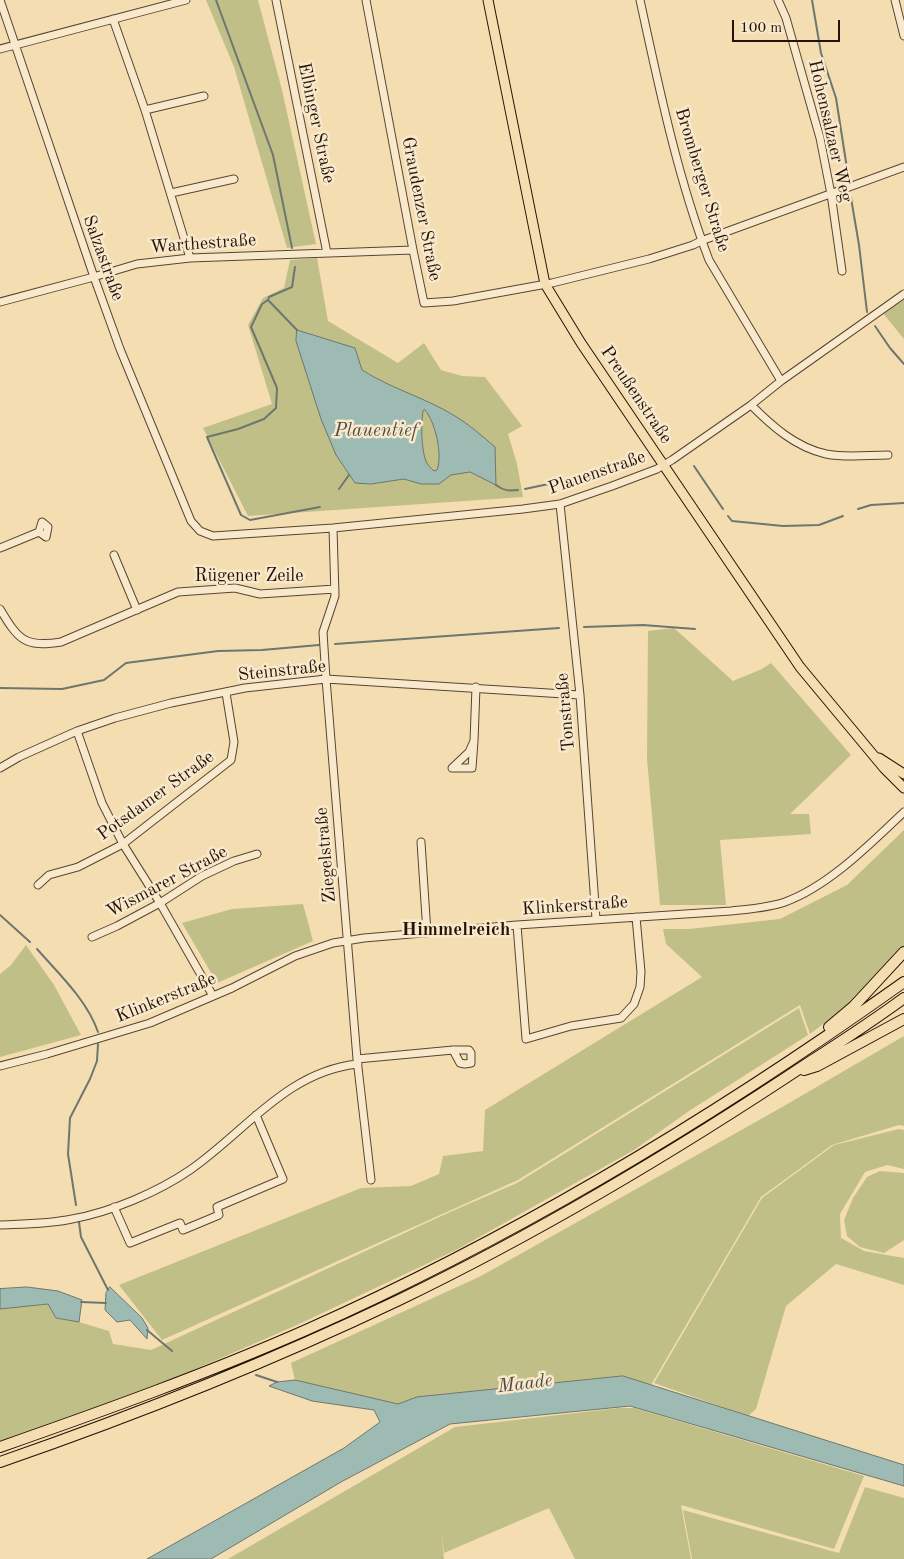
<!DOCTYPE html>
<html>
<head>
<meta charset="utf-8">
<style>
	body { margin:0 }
	#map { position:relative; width:904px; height:1559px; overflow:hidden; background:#f5ddb2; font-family:"Old Standard TT",serif }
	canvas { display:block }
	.scale { position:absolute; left:732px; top:20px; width:108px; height:22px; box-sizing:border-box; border:2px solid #241206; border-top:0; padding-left:6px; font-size:15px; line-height:18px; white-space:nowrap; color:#241206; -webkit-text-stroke:4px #f8e9cd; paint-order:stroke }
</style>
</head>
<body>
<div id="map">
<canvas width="904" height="1559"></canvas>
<div class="scale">100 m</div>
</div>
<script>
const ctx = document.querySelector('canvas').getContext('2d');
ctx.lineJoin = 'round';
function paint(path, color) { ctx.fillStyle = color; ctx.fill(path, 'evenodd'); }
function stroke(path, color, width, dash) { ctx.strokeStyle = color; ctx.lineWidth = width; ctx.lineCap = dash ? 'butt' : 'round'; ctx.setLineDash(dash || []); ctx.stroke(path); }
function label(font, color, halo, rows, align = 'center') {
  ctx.font = font + ' "Old Standard TT",serif'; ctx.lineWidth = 5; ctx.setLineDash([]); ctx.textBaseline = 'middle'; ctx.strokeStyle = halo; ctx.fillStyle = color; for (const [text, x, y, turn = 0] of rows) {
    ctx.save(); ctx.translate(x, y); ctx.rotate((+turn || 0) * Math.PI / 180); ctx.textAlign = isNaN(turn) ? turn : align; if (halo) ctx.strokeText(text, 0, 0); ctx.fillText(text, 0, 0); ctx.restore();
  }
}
const green = new Path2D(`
	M206 0H258L282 90 316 244 287 248 234 67Z
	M317 258 328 321 398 363 424 343 441 370 462 376 485 377 522 426 508 434 517 464 523 497 248 516 203 428 272 404 248 325 263 298 284 288 290 260Z
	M904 298V339L882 312Z
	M674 628 733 681 762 669 771 663 851 755 790 814H809L811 834 720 840 726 905H660L647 759 648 631Z
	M904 830V947L847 1006 810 1034 800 1005 518 1180 162 1340 119 1285 361 1188 411 1186 439 1174 443 1156 483 1151 485 1110 702 977 666 944 663 929H689L780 919 847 885Z
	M303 904 313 941 217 983 182 923 232 909Z
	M26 945 54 985 81 1035 0 1057V974L11 965Z
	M799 1008 808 1035 689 1111 634 1150 458 1249 297 1325 120 1402 0 1441V1309L49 1304 56 1318 79 1322 109 1331 113 1344 151 1350 450 1212 517 1183Z
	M904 1036V1126L899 1125 832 1145 761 1197 651 1385 623 1376 417 1397 398 1404 295 1380 291 1363 481 1276 777 1110Z
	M899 1129 904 1130V1169L887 1165 865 1172 840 1214 841 1238 864 1251 904 1258V1285L836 1264 786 1306 756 1409 748 1416 654 1383 762 1198 834 1145Z
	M880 1171 904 1173V1240L884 1253 860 1247 847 1236 844 1220 853 1198 867 1177Z
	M619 1408H634L864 1476 834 1549 681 1505 691 1559H575L549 1508 444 1553 441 1529 444 1559H228L455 1427Z
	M865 1487 904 1498V1559H692L683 1510 839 1553Z`);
const water = new Path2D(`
	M297 330 355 348 362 370C392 389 426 398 455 416 470 425 482 436 495 447L496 485 470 472 451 475 439 484H421L404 479 371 484 355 483 336 455 321 419 296 341ZM425 410C435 421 443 455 437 470L434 471C431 468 427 465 426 461 421 449 421 424 423 411Z
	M27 1287 58 1291 82 1300 79 1322 56 1318 48 1304 0 1309V1289Z
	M110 1287 142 1318 148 1328 147 1339 130 1320 117 1322 105 1310 106 1293Z
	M623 1376 904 1465V1486L630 1406 450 1424 341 1482 211 1559H147L344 1448 380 1422 374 1410 312 1401 269 1386 277 1382 295 1380 398 1404 417 1397Z`);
const stream = new Path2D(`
	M216 0 273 155 292 248
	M812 0 821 53 836 98 849 181
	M851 198 859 245 867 312
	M268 300 269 297 292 287 295 267
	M875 326 890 348 904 364
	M297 330 268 300 262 304 251 327 277 388 276 408 264 419 238 429 207 437 241 515 250 520 320 507
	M694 466 723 509
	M496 485C504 491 509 491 518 490
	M339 489 349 475
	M525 489 614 470
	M858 509 871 505 904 503
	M728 516 732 521 783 526 819 525 843 516
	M584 627 643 625 695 629
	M335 644 559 628
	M0 688 62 689 104 680 126 663 218 651 262 650 319 645
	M0 915 30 942
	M37 949C59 974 87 1000 98 1032
	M76 1205 68 1154 70 1118 90 1079 97 1061 98 1044
	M79 1222 81 1237 108 1290
	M81 1302 106 1303
	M147 1330 172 1351
	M256 1375 277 1382`);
const minor = new Path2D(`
	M0 0 94 277 120 349 191 521 200 531 213 536 333 528 523 509 560 504 612 486 657 469 672 460 751 405 781 381 904 294
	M276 0 327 253
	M366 0 413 250 424 303 453 301 552 283 649 259 693 245 701 241 904 167
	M640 0C659 87 677 176 709 260L781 381
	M778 0 786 18 820 138 831 194 842 271
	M895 0 904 36
	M113 19 145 110 190 258
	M0 49 186 0
	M145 110 204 96
	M171 193 234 179
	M0 302 90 278 137 264 190 258 413 250
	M751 405C772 426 795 447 826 454 846 458 868 455 888 455
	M560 504 580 695 596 919
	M42 522 48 527 46 537 39 532Z
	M333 528 335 596 323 632 326 679 357 1059 371 1180
	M0 548 39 532
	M114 555 137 610
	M0 609C18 639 24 648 61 642L178 592 235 588 260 594 335 589
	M77 731 102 803 123 844 160 903 213 996
	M474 741 472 768H452L469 752 474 741 476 687
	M0 768 19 757 77 731 115 718 171 703 245 688 326 679 580 695
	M421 842 427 933
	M38 885 49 875 78 867 123 844 231 760 234 742 226 693
	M517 925 526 1039 571 1026 621 1018 634 1004 640 987 641 972 636 917
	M92 937 117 926 160 903 202 876 234 861 257 854
	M357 1059 453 1050H469L471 1053V1063L465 1064 460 1063 453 1050
	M0 1066 47 1054 150 1023 232 988 295 956 333 943 364 938 517 925 731 911C749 909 768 908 785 902 829 886 870 844 904 812
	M114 1207 130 1243 180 1223 183 1230 219 1215 217 1207 283 1179 256 1115
	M0 1225C24 1224 49 1224 72 1219 111 1212 158 1192 190 1170 245 1132 287 1071 358 1064`);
const major = new Path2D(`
	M488 0 545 284 581 343 800 667 884 768 904 788
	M879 758 904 774`);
const highway = new Path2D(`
	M829 1027 854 1006 904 952
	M804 1070 817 1066 904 1019
	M0 1447C103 1411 206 1374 306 1330 518 1236 716 1116 904 982
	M0 1462C136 1415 269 1362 399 1300 542 1231 679 1149 811 1061 842 1041 874 1020 904 998`);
const streetNames = [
	["Elbinger Straße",316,123,78],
	["Hohensalzaer Weg",830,131,77],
	["Bromberger Straße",702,180,73],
	["Graudenzer Straße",421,209,79],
	["Warthestraße",203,244,-4],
	["Salzastraße",103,258,70],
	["Preußenstraße",636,395,56],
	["Plauenstraße",597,473,-19],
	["Rügener Zeile",249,576],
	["Steinstraße",282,671,-6],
	["Tonstraße",566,712,-95],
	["Potsdamer Straße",156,796,-36],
	["Ziegelstraße",326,855,-95],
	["Wismarer Straße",167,882,-28],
	["Klinkerstraße",575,906,-4],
	["Klinkerstraße",166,998,-22]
];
const waterNames = [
	["Plauentief",376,431],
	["Maade",525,1384,-7]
];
const neighbourhoodNames = [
	["Himmelreich",456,930]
];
paint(green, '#c1bf88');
paint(water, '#9dbbb3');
stroke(water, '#6d776e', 1);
stroke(stream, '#6d776e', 2);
stroke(minor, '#584531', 9);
stroke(major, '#241206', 11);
stroke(highway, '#241206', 12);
stroke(minor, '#f8e9cd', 7);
stroke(major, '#f5ddb2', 9);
stroke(highway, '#f5ddb2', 10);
label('18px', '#241206', '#f8e9cd', streetNames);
label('italic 19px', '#4e4d43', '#f8e9cd', waterNames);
label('bold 19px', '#241206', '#f8e9cd', neighbourhoodNames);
</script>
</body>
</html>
